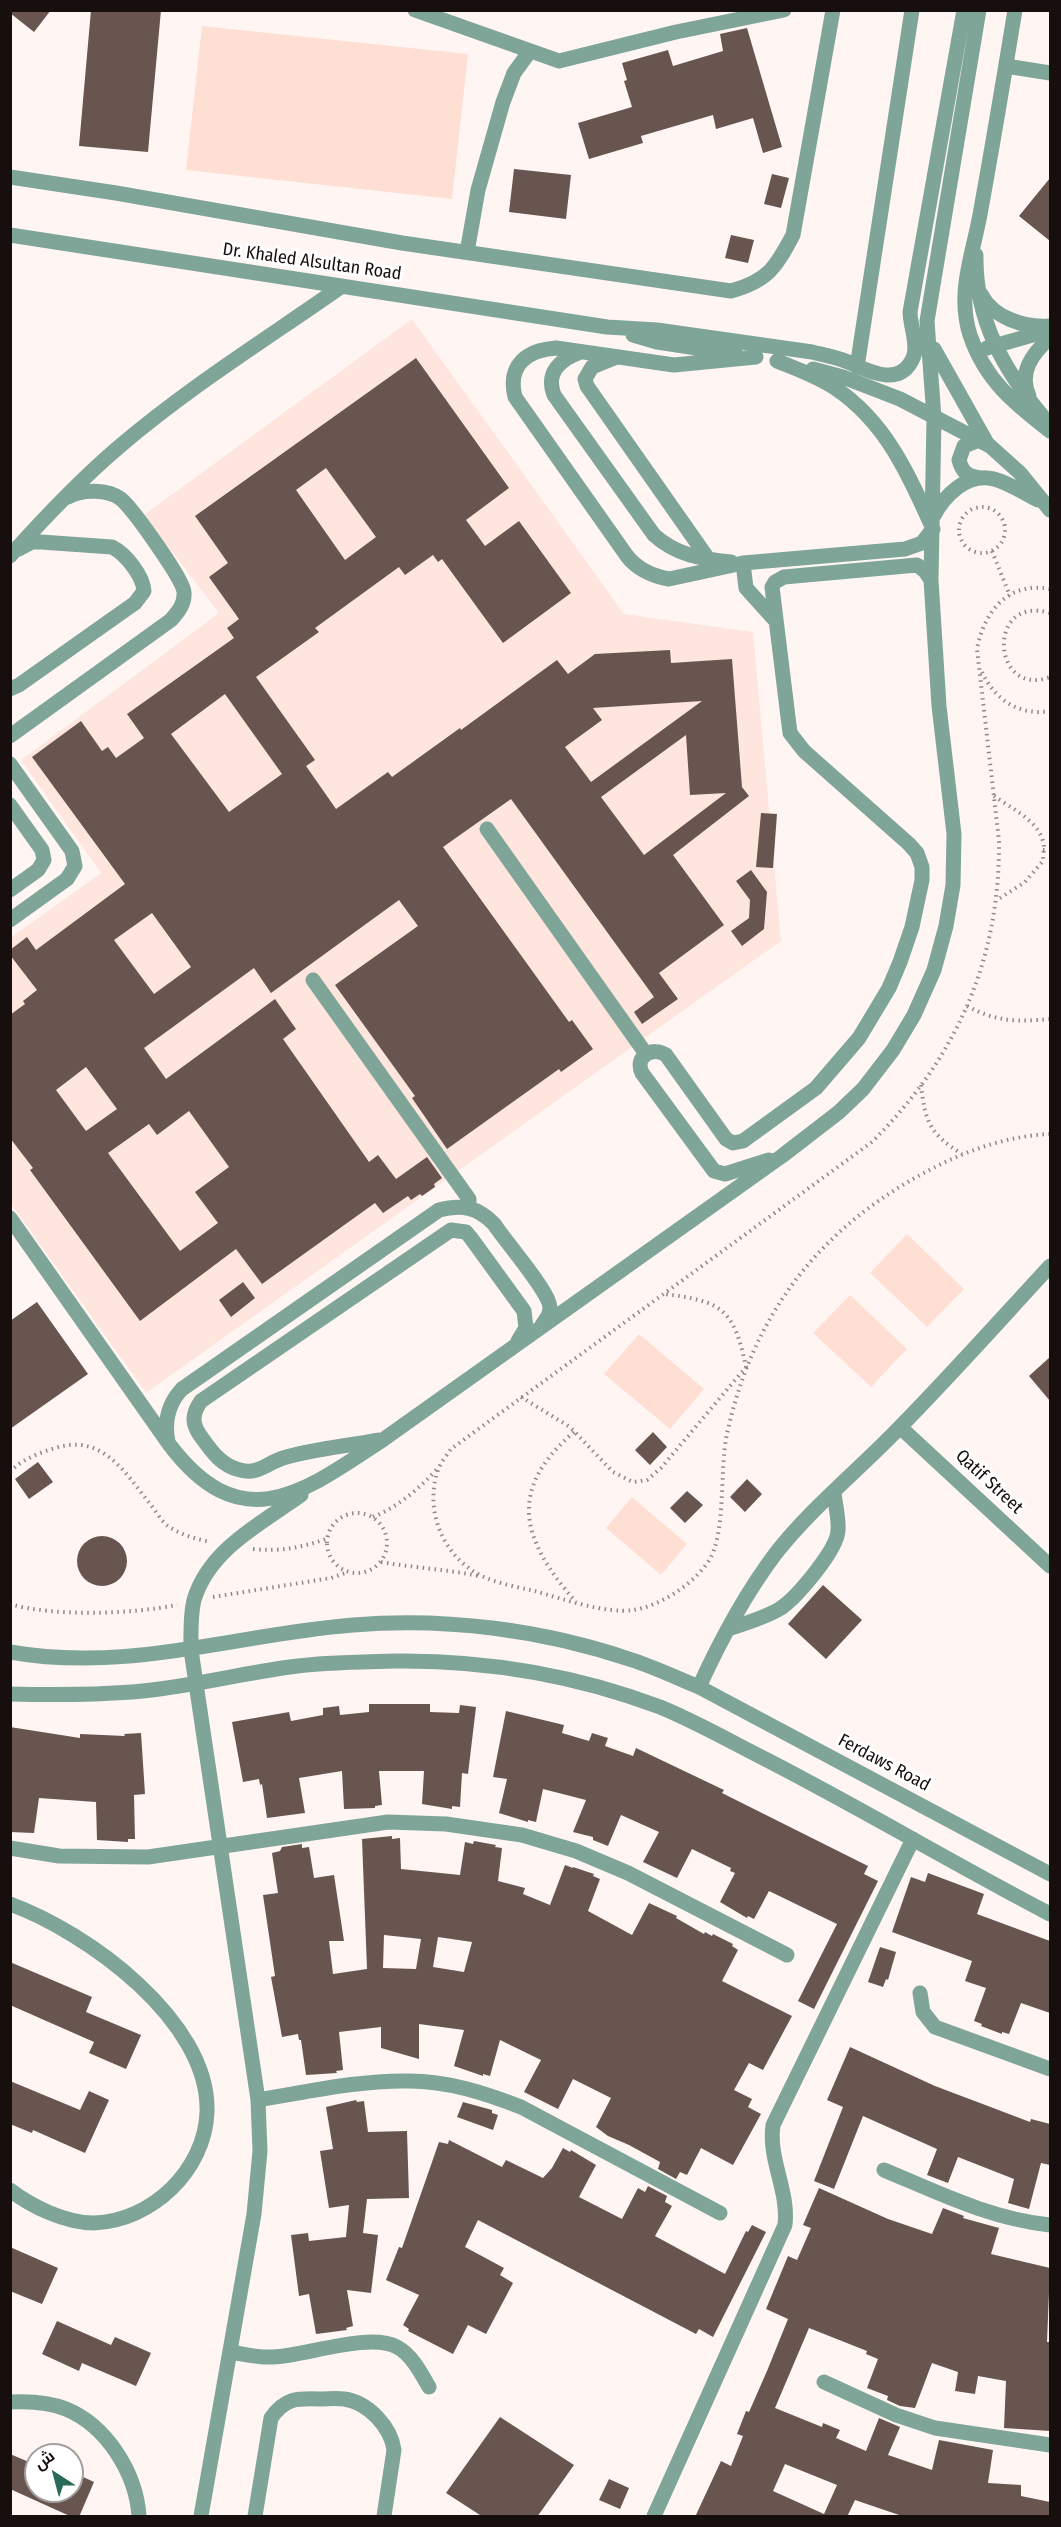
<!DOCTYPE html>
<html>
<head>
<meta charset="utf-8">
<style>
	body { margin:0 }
	#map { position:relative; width:1061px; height:2527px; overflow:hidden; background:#fff6f3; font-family:"Fira Sans Condensed",Cairo,sans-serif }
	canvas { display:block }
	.frame { position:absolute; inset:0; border:12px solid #160f0d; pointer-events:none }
	.north { position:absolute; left:24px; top:2443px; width:60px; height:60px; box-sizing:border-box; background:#fff; border:2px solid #a29f9e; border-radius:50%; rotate:324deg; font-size:16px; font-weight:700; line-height:24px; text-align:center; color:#160f0d }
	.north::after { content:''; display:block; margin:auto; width:21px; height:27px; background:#2a6a59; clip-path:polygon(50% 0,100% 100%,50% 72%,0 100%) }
</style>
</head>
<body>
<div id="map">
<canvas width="1061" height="2527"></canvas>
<div class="frame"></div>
<div class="north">ش</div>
</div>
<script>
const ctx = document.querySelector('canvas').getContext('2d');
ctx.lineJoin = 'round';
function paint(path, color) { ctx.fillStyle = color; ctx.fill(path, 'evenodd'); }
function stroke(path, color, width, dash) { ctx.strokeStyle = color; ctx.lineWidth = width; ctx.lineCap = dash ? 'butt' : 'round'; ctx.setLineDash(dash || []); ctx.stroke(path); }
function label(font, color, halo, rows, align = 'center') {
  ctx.font = font + ' "Fira Sans Condensed",sans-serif'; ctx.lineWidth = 6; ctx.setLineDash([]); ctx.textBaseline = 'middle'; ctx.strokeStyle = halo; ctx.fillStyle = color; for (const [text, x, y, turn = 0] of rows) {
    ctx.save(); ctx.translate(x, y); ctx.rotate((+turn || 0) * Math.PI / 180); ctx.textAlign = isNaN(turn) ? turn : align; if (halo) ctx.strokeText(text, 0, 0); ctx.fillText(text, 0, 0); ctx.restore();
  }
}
const built = new Path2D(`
	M412 319 624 614 753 632 781 941 146 1393 11 1204 10 938 101 873 21 760 219 613 144 515Z`);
const green = new Path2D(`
	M202 26 468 54 452 199 186 170Z
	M907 1234 964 1289 927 1327 870 1273Z
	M850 1295 907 1349 871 1387 813 1333Z
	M639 1334 704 1389 670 1429 604 1374Z
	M632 1497 687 1544 661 1575 606 1528Z`);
const building = new Path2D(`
	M10 10H51L34 32 10 13Z
	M91 10H161L148 152 79 146Z
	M747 28 782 147 763 153 753 118 716 129 713 115 641 136 643 143 589 159 578 123 632 107 624 81 627 80 622 63 668 50 673 66 723 51 720 34Z
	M514 169 571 175 566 219 509 212Z
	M772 174 789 178 781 208 764 204Z
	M1050 178V241L1019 216Z
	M731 235 754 240 748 263 725 258Z
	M416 358 509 488 466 520 485 546 519 521 571 593 503 643 442 559 438 562 433 555 405 575 399 567 315 628 319 632 256 677 315 760 306 766 336 809 388 772 392 777 460 728 461 730 557 660 568 674 595 654 670 650 671 663 732 659 742 787 749 796 673 855 724 925 659 973 678 999 642 1024 634 1012 654 997 511 799 443 847 569 1022 572 1020 593 1049 561 1072 559 1069 447 1149 412 1098 415 1096 335 985 418 926 399 900 271 993 254 968 144 1048 166 1079 275 999 296 1029 283 1039 369 1162 378 1155 396 1179 427 1157 442 1178 434 1184 435 1187 422 1196 420 1194 411 1200 408 1196 383 1213 375 1203 262 1284 236 1249 140 1321 30 1170 33 1168 10 1138V1015L25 1004 23 1001 37 990 10 955V950L27 937 36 950 125 884 32 757 81 721 102 751 108 747 116 758 144 738 127 714 234 638 227 628 239 619 209 577 228 563 195 516ZM326 468 376 537 345 560 296 490ZM225 694 282 774 229 812 171 734ZM702 701 591 782 565 747 602 720 593 708ZM686 735 690 795 726 793 644 855 601 797ZM152 913 191 967 154 994 114 940ZM86 1067 117 1109 86 1131 56 1090ZM189 1111 229 1167 195 1192 218 1223 180 1251 108 1153 149 1124 157 1135Z
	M761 813 777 814 773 868 756 867Z
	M751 870 767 892 764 929 742 946 731 931 749 918 750 900 736 881Z
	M243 1282 255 1298 231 1317 219 1300Z
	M37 1302 88 1374 10 1429V1321Z
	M1050 1357V1401L1029 1376Z
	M653 1432 667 1447 650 1465 635 1450Z
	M38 1462 53 1482 29 1499 15 1479Z
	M747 1479 762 1494 745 1512 730 1497Z
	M687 1491 703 1505 685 1523 670 1508Z
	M77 1561a25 25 0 1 1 50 0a25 25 0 1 1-50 0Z
	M823 1585 862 1620 826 1659 788 1624Z
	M369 1704H430V1712L459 1713 460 1705 476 1707 468 1774 462 1773 460 1807 452 1806V1809L422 1804 424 1771H379L382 1805 375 1806V1808L344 1809 342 1771 299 1778 305 1813 267 1818 262 1784 260 1785 259 1779 243 1782 232 1722 289 1712 291 1721 323 1715V1708L339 1706 340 1715 369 1712Z
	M506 1711 564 1725 562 1733 589 1741 592 1733 608 1738 605 1746 633 1756 636 1748 724 1790 722 1793 868 1866 864 1874 878 1881 814 2009 798 2001 837 1924 769 1891 754 1919 748 1916 747 1918 720 1902 735 1873 730 1871 731 1868 692 1849 677 1878 643 1862 659 1832 621 1815 608 1846 593 1840V1837L573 1832 586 1800 543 1789 536 1822 528 1820V1822L499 1813 507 1779 493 1777Z
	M10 1727 80 1738V1734L125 1736 124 1734 141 1733 145 1794 134 1795 135 1839H128V1842L97 1840 96 1802 39 1798 34 1833 10 1832Z
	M392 1836V1839L400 1838 401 1869 460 1875 465 1842 473 1844 474 1841 496 1845 495 1847 502 1848 498 1881 525 1888 523 1894 550 1905 565 1865 573 1868V1867L594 1874 593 1876 600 1879 588 1911 632 1935 649 1903 677 1916 676 1918 704 1934 705 1932 712 1936 713 1934 733 1944 732 1946 738 1950 722 1981 792 2016 763 2070 749 2063 734 2090 752 2099 748 2107 761 2114 733 2165 701 2148 687 2175 680 2172 676 2179 658 2169 660 2162 629 2145 608 2136 596 2127 611 2098 573 2079 558 2109 524 2092 541 2060 500 2040 490 2076 483 2074V2076L454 2066 464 2030 419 2024V2059L381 2048V2027L339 2032 343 2070 336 2071 337 2073 306 2075 301 2040H299L298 2034 282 2037 271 1977 275 1976 263 1895 278 1893 272 1853 280 1851 282 1847 302 1844V1848L309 1847 314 1878 334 1875 344 1941H329L333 1974 367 1969 362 1839ZM384 1935 421 1939 416 1969 383 1968ZM438 1937 472 1942 464 1972 433 1967Z
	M928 1873 984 1894 977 1914 1050 1941V2013L1021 2003 1009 2034 1002 2032V2034L981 2026 982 2024 974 2021 986 1988 965 1981 972 1961 892 1932 911 1877 925 1882Z
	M880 1947 896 1952 888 1980 886 1979 883 1987 868 1982Z
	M10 1962 92 1997 86 2012 141 2035 126 2069 89 2053 94 2042 10 2005Z
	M850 2047 935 2086 980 2103 1030 2122 1031 2119 1050 2124V2165L1041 2163 1029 2209 1008 2203 1014 2179 958 2157 948 2183 927 2175 937 2149 863 2116 834 2189 814 2181 843 2107 827 2100Z
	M10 2081 80 2110 89 2091 109 2100 85 2153 33 2130 32 2133 10 2124Z
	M356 2100 357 2102 364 2101 368 2132 407 2131 409 2198 367 2199 363 2233 378 2235 371 2293 347 2290 353 2326 346 2328 347 2330 316 2334 309 2294 299 2296 291 2235 308 2233 309 2241 346 2237 349 2205 329 2208 320 2151 333 2149 326 2107Z
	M463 2102 492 2110V2113L498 2115 493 2130 457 2117Z
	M449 2140 502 2167 506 2160 543 2178 552 2168 563 2148 570 2152 571 2150 596 2165 579 2197 622 2219 638 2188 645 2192 648 2186 667 2196 665 2202 672 2206 655 2236 725 2274 746 2231 748 2232 752 2225 766 2232 713 2337 699 2329 696 2334 478 2220 465 2247 504 2268 500 2275 513 2283 486 2334 468 2325 453 2354 408 2331 409 2329 403 2325 419 2295 386 2280 399 2247 402 2248 439 2142 448 2144Z
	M819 2188 888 2219 932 2234 943 2208 964 2216 963 2218 999 2228 991 2254 1050 2268 1047 2342H1050V2431L1004 2428 1006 2381 978 2376 975 2394 955 2391 958 2372 932 2363 915 2408 900 2406 887 2400 888 2396 867 2388 878 2359 866 2354 867 2351 809 2328 775 2408 822 2427 823 2423 840 2430 836 2438 866 2451 879 2418 900 2427 888 2455 932 2470 939 2440 993 2450 988 2483 1021 2485V2496L1050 2502V2517H905L855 2500 847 2517H695L721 2461 731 2466 743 2436 737 2434 746 2411 749 2412 767 2371 788 2319 766 2309 788 2256 797 2260 811 2228 803 2225ZM785 2464 837 2485 824 2514 773 2491Z
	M10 2247 58 2268 42 2304 10 2291Z
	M57 2321 111 2345 115 2337 151 2353 136 2386 82 2363 79 2371 42 2354Z
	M500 2417 574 2465 537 2517H483L446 2493Z
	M10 2454 36 2465V2491H74L81 2476 94 2482 79 2517H72L10 2489Z
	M609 2479 629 2488 620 2509 599 2500Z`);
const path = new Path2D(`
	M959 530a23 23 0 1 1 46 0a23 23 0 1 1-46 0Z
	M992 551 1010 596
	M1050 589C1009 581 984 611 977 649L999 841C1000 961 956 1058 872 1142L451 1449C447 1455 440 1463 438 1470 424 1511 443 1557 482 1576 498 1584 518 1587 535 1591 562 1599 607 1614 633 1610 648 1608 662 1601 675 1593 687 1585 699 1575 708 1562 727 1534 719 1469 727 1434 752 1317 817 1231 922 1174 962 1152 1005 1136 1050 1134
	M1050 613C985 594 992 699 1050 677
	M982 672C995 700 1019 716 1050 711
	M994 796C1011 808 1037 820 1043 841 1045 847 1043 855 1043 861L1025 882 997 900
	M1043 850H1050
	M967 1006C996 1022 1018 1022 1050 1019
	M921 1085C925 1122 930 1134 962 1154
	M521 1397 570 1427 613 1472 633 1482 647 1480 661 1468 746 1367C734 1309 722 1301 664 1294
	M574 1432C505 1491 523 1542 576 1602
	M10 1472C22 1459 39 1453 55 1448 102 1433 125 1472 150 1504 156 1511 161 1521 168 1526 181 1535 196 1539 211 1542
	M327 1543a30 30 0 1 1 60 0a30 30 0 1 1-60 0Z
	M373 1517C398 1507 420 1488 438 1468
	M253 1549C281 1552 303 1547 329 1538
	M381 1562C414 1568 446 1569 478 1576
	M213 1597 331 1578 348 1572
	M10 1604C54 1617 132 1614 177 1605`);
const minor = new Path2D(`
	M415 10 559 61 676 32 784 10
	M1015 10C1004 77 993 143 981 209 974 252 956 291 970 335 985 380 1014 403 1050 431
	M1006 66 1050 73
	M10 177 116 193 402 243 731 291C768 281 776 267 793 235L833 10
	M10 235 607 327 657 330 812 352C824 355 836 357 848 362 868 371 900 388 913 358 919 345 910 326 910 312L964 10
	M467 252 478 190 503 102 514 73 530 51
	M976 255C975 320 1004 371 1045 419
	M981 294C993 318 1025 328 1050 326
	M633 335 657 342 736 354
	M987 348 1050 330
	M934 349 988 445
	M581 352C561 359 545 372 554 395L654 535C676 555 701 559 731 562
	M756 357 674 365 556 348C527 350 507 365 515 397L627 556C638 570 652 576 669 579L743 563 905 549 922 543 933 529C909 475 886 422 835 388 817 376 797 369 777 361
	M614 358 592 367 585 379 587 386 709 560
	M857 367 912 10
	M813 369 843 377 900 399 990 446 1020 473 1050 510
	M1029 396C1018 372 1033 353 1050 338
	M979 440 964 446 959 460C962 472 968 477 981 478
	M933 517C944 496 967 472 994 479 1009 483 1024 493 1038 500
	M10 556C45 517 81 479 120 446 189 387 268 338 342 286
	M743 563 746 588 774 619
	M10 689 19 685 135 603 144 591C143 576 126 554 112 547L41 542H32L19 549
	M10 736 171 620C178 612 185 604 184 592 183 579 133 509 121 499 108 489 82 489 68 497
	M10 764 72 851 75 866 67 879 10 920
	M10 805 42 850 44 860 38 870 10 890
	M487 829 646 1054
	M313 980 469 1199V1208
	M769 1160 725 1174 714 1171 642 1073C634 1056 653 1046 666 1055L726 1139 733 1143 743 1141 816 1088 859 1038 889 988 900 962 912 927 922 880V867L917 853 909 844 804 751 790 733 772 587 775 582 784 577 917 565 925 571 931 580
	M10 1218 169 1444C242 1541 304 1492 384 1439L782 1156 839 1112 863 1089 893 1050 914 1015 934 970 946 926 953 885 954 834 939 706 931 580 934 418 927 321 979 10
	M900 1427 1050 1566
	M378 1440C347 1446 313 1449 283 1458 267 1463 258 1475 240 1470 222 1466 212 1452 202 1438 192 1425 191 1415 201 1401L451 1230 466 1232 471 1238 524 1311 526 1328 518 1341
	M168 1442C164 1422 168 1404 182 1389L439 1210C461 1204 478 1207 494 1224 506 1242 544 1286 549 1303 552 1312 547 1318 542 1325
	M728 1629C746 1623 765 1618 781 1608 797 1597 838 1549 838 1530 839 1518 835 1504 834 1492
	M10 1652C129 1673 237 1634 353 1625 446 1617 544 1630 632 1660 654 1667 677 1678 699 1687 720 1641 745 1594 776 1553 813 1506 860 1469 901 1426 952 1374 1001 1319 1050 1266
	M699 1687 1050 1874
	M10 1694C51 1695 91 1695 132 1692 185 1688 237 1674 290 1667 324 1662 361 1662 395 1661 485 1660 575 1675 660 1707 697 1722 733 1743 769 1761 864 1810 956 1865 1050 1914
	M10 1848 59 1856 148 1857 388 1822 446 1824 522 1835 576 1851 628 1873 787 1955
	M10 1904C87 1932 210 2021 207 2112 205 2170 152 2221 94 2223 66 2223 32 2207 10 2190
	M920 1993 923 2012 935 2027 1050 2069
	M258 2100C307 2092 359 2080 409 2081 448 2081 485 2093 521 2107L720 2213
	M884 2170C939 2193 991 2219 1050 2225
	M231 2352C244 2354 259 2358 273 2357 305 2356 369 2332 397 2347 412 2355 421 2373 429 2387
	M824 2382 896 2415 935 2428 1050 2445
	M10 2402C29 2401 49 2402 66 2409 107 2426 136 2473 139 2516
	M201 2516 254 2214 260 2151 258 2100 191 1650C191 1634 190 1616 194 1600 209 1549 262 1523 301 1495
	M255 2516 271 2418C285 2398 297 2398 320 2399 328 2399 336 2398 344 2399 368 2402 391 2427 394 2450L384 2516
	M654 2516 785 2225C789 2190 768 2160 773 2125L913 1839`);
const streetNames = [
	["Dr. Khaled Alsultan Road",312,262,8],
	["Qatif Street",989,1482,43],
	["Ferdaws Road",884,1763,28]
];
paint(built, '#fee5dd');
paint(green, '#ffdfd4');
paint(building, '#685550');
stroke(path, '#908886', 4, [1.5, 4.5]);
stroke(minor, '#7fa599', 15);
label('18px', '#160f0d', '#fff', streetNames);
</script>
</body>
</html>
